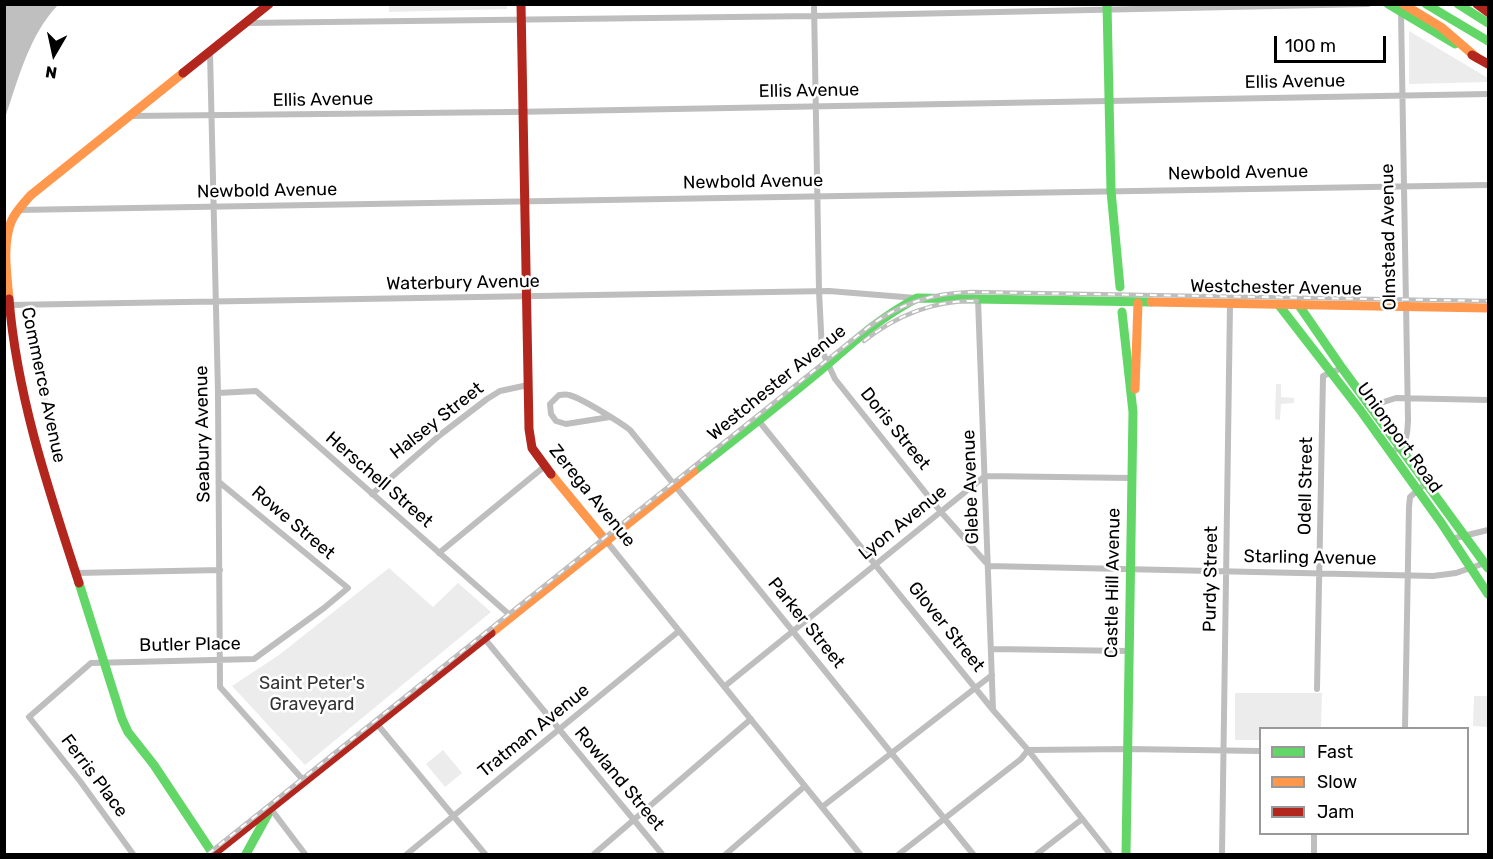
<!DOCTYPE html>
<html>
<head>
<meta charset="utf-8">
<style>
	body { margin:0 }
	#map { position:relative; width:1493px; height:859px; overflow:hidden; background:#fff; font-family:Rubik,sans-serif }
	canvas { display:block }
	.frame { position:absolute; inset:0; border:6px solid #000; pointer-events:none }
	.legend { position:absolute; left:1259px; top:727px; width:210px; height:108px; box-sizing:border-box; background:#fff; border:2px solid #999; margin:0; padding:8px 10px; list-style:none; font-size:18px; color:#000 }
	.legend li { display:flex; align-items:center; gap:12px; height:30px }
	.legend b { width:30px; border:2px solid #999 }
	.north { position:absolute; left:24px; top:24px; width:60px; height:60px; -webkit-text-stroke:4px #fff; paint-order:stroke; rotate:189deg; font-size:16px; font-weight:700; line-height:24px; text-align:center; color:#000 }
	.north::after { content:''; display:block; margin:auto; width:21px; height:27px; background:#000; clip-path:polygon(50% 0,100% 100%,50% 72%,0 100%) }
	.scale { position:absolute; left:1274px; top:36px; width:112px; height:27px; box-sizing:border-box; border:3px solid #000; border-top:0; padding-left:8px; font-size:18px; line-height:21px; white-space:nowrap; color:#000; -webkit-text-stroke:4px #fff; paint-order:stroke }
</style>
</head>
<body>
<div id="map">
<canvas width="1493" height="859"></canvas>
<div class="frame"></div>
<ul class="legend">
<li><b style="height:8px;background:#63d668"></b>Fast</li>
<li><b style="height:8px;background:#ff974d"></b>Slow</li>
<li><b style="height:8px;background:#b3261e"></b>Jam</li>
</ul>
<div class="north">N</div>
<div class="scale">100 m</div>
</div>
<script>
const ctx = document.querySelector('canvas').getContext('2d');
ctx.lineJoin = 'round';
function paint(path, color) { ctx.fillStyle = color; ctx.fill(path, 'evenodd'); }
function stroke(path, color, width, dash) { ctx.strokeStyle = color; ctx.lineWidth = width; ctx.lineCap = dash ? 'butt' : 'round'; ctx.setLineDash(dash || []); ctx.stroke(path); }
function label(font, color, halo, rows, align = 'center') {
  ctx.font = font + ' Rubik,sans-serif'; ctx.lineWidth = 5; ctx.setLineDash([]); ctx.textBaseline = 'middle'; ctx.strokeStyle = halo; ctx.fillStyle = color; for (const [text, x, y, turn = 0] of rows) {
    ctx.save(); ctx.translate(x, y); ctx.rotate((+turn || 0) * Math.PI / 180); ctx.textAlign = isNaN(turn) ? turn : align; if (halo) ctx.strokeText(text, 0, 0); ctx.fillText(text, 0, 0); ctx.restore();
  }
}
const green = new Path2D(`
	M507 4V9L389 12V5Z
	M1409 31 1488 78V82L1409 84Z
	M33 363H46L50 444Z
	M1276 384H1281V397L1294 398V403L1281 404 1280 420 1275 419Z
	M389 568 433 607 458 583 491 612 305 765 232 686 279 655Z
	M1235 693H1322L1321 728H1260V740H1235Z
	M1474 696H1488V727L1473 726Z
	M443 750 462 773 445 787 426 764Z`);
const water = new Path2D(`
	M5 4 58 5C29 35 18 80 5 118Z`);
const street = new Path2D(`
	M814 4 819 291 822 351 835 379 941 512 989 566 1433 576 1456 573 1485 563
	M247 23 814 16 1368 4
	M210 52 218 393 220 687 305 782
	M130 116 512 112 1488 94
	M17 210 1488 185
	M978 299 993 709
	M9 305 829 291 916 298
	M218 393 256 391 512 617
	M1371 406 1396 398 1488 400
	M610 417 566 424 556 421 551 414 550 404 559 395C562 395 566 394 569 395 581 398 620 422 630 430L973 854
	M758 420 993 710 1028 750 1110 854
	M1390 453C1408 443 1407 439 1408 420L1401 12
	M372 494 440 435 487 399 500 391 528 385
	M1451 539 1488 530
	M607 542 860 854
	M439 553 545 466
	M76 573 220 570
	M484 638 662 854
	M991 649 1129 651
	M725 686 985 476 1131 478
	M1317 689 1323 376 1342 368
	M377 724 485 854
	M1405 728 1409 507 1410 497 1426 483
	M1028 750 1128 749 1260 751
	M822 807 992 675
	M271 809 305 854
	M133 854 80 781 29 717 91 663 254 659 324 608 348 588 219 482
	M407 854 679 631
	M594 854 751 719
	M726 854 805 786
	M899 854 1021 759 1028 750
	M1037 854 1081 820
	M1222 854 1230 304
	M1314 854V834`);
const fast = new Path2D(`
	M1107 4 1111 191 1120 287
	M1388 4 1455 44
	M1426 4 1488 41
	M1458 4 1488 23
	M1278 304 1361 411 1440 521 1488 594
	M1298 304 1342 368 1488 568
	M1122 312 1133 412 1126 854
	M694 471C739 436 784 401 828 364 858 338 881 317 917 298L1151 302
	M79 583 122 719 128 732 154 765 213 854
	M246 854 268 814`);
const slow = new Path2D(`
	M1403 4 1441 27 1477 58
	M9 299C7 275 2 245 11 222 15 212 24 203 31 195L183 73
	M1151 302 1488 308
	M1135 389 1138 303
	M551 474 607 542
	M491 633 694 471`);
const jam = new Path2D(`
	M521 4 529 429 532 448 551 474
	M1477 4 1488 12
	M1472 55 1488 64
	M183 73 269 4
	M9 299C17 397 49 491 79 583
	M213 854 491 633`);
const rail = new Path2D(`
	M864 341C897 315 934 300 977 301
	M208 854 866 329C898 304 931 293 972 292L1488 301`);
const streetNames = [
	["Ellis Avenue",1295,82,-1],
	["Ellis Avenue",809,91,-1],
	["Ellis Avenue",323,100,-1],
	["Newbold Avenue",1238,173,-1],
	["Newbold Avenue",753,182,-1],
	["Newbold Avenue",267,191,-1],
	["Olmstead Avenue",1389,237,-91],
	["Waterbury Avenue",463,283,-1],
	["Westchester Avenue",1276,288,1],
	["Westchester Avenue",777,383,-39],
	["Commerce Avenue",43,385,78],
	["Halsey Street",437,421,-38],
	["Doris Street",895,429,51],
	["Seabury Avenue",203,434,-91],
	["Unionport Road",1399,438,54],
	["Herschell Street",379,480,41],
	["Odell Street",1306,486,-89],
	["Glebe Avenue",971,487,-92],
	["Zerega Avenue",592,496,51],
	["Rowe Street",293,523,40],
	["Lyon Avenue",903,523,-39],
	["Starling Avenue",1310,558,1],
	["Purdy Street",1211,579,-89],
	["Castle Hill Avenue",1113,583,-89],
	["Parker Street",806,623,51],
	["Glover Street",946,627,51],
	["Butler Place",190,645,-1],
	["Tratman Avenue",534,731,-39],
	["Ferris Place",94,776,53],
	["Rowland Street",619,779,50]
];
const parkNames = [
	["Saint Peter's",312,684],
	["Graveyard",312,705]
];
paint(green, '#ececec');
paint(water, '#bfbfbf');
stroke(street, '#bebebe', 6);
stroke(fast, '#63d668', 9);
stroke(slow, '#ff974d', 9);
stroke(jam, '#b3261e', 9);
stroke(rail, '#bebebe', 4.5);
stroke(rail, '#fff', 2, [7]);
label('18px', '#000', '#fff', streetNames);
label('18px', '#333', '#fff', parkNames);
</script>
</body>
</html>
